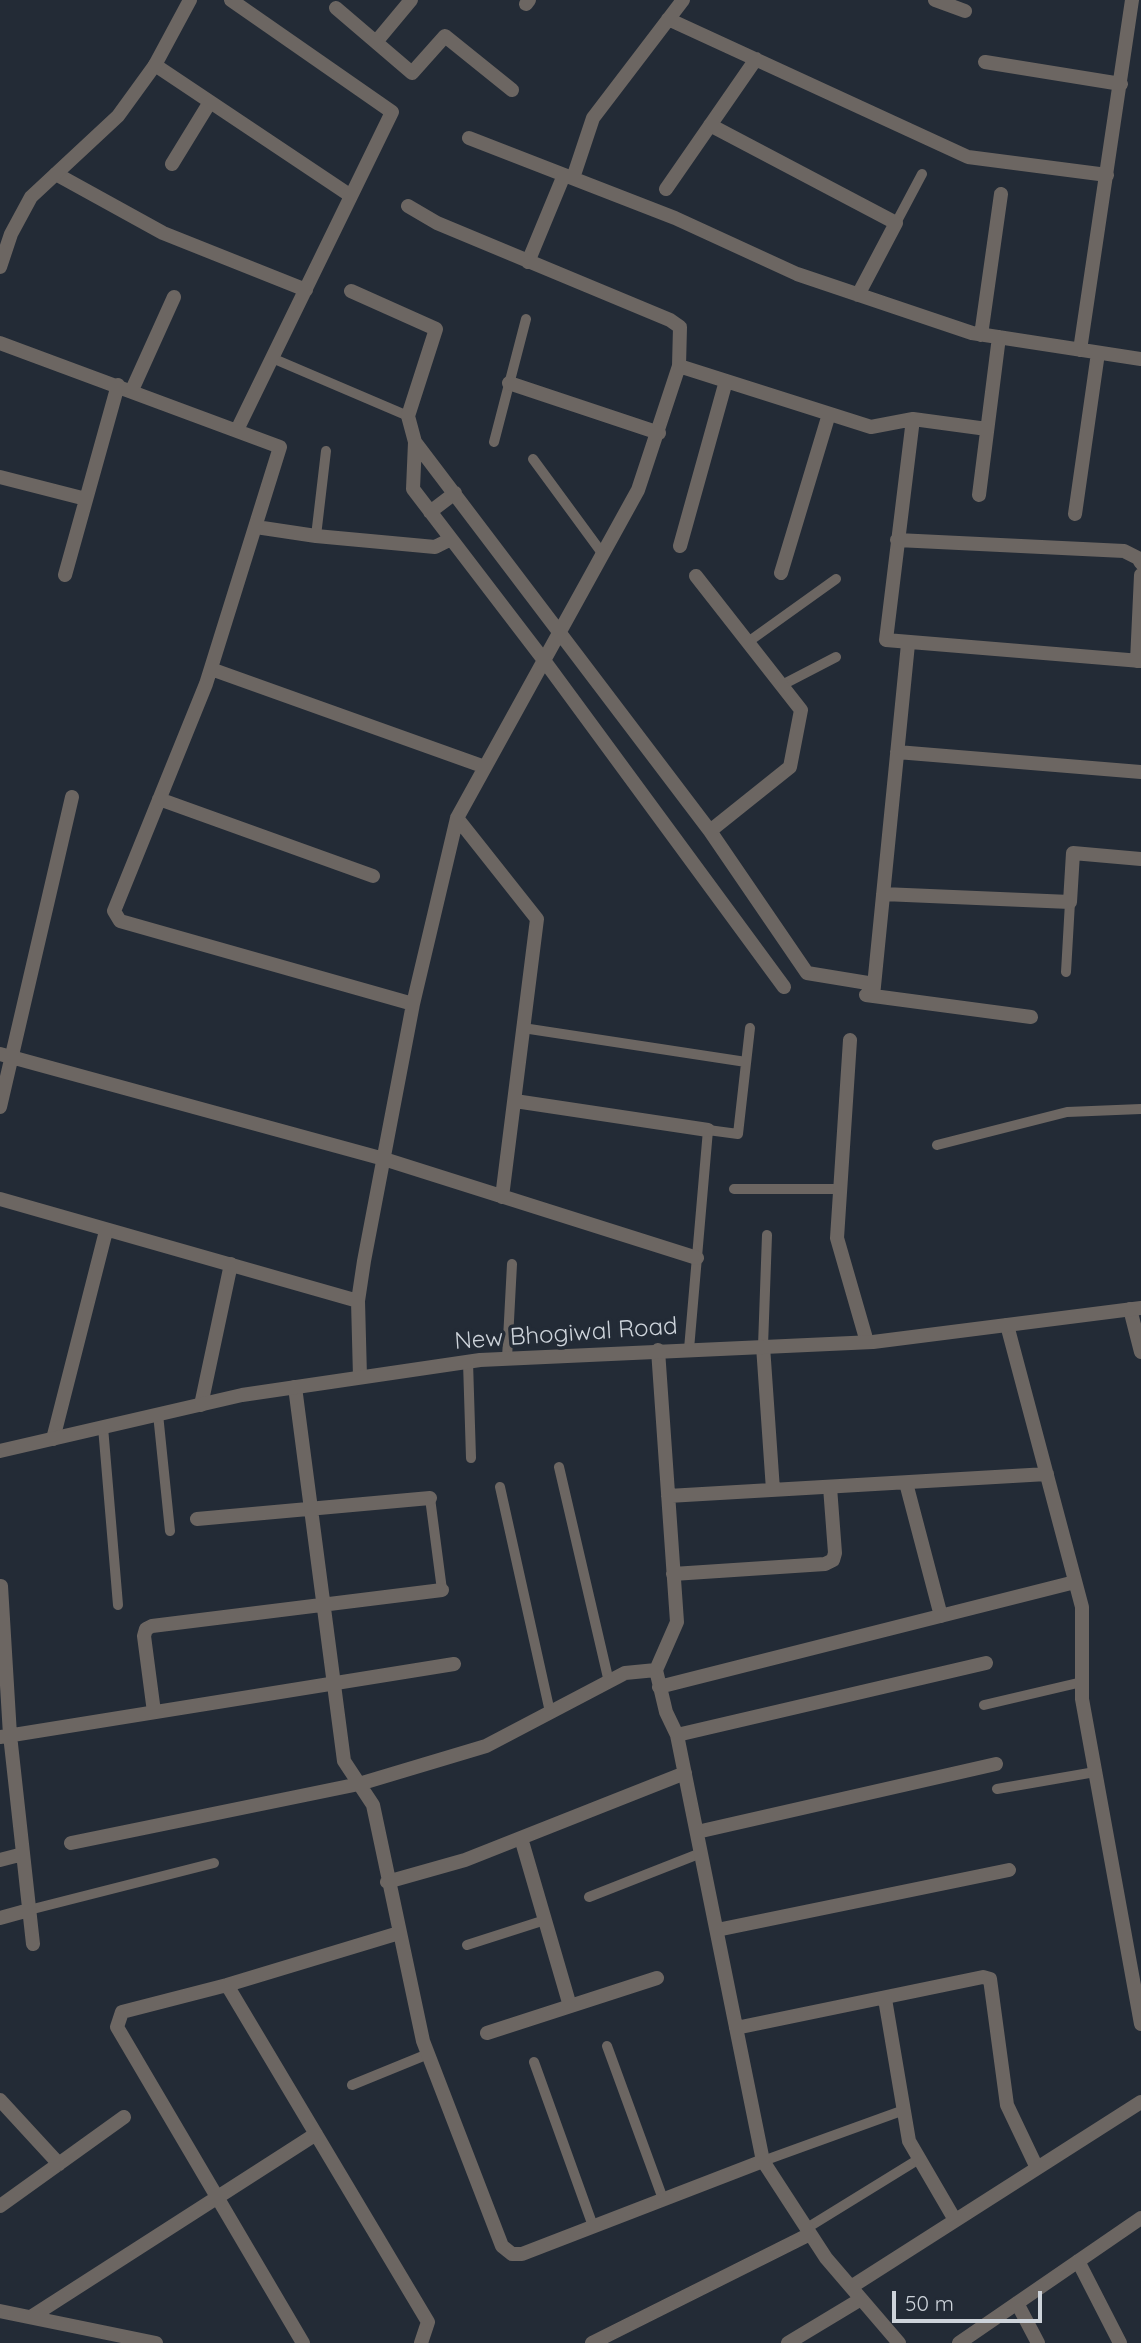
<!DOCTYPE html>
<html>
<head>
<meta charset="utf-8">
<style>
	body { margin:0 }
	#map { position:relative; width:1141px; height:2343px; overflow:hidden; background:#232b36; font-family:Quicksand,sans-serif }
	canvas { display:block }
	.scale { position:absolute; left:892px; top:2291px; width:150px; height:32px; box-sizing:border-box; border:4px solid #cdd3da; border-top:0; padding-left:9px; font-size:21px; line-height:24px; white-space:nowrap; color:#cdd3da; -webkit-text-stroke:5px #232b36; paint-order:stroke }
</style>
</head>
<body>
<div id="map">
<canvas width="1141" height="2343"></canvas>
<div class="scale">50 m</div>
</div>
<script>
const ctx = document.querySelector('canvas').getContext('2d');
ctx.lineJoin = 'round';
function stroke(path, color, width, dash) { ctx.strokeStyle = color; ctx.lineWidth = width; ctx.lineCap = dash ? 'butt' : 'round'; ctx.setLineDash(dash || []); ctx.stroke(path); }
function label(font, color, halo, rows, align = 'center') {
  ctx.font = font + ' Quicksand,sans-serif'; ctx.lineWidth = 7; ctx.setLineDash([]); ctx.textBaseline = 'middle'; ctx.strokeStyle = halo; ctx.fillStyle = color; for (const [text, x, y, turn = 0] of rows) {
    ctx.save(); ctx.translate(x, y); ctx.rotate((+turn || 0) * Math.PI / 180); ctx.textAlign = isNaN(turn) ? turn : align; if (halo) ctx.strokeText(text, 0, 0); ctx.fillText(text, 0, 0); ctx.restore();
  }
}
const service = new Path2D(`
	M896 223 922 174
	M272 358 408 416
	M494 442 526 319
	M533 459 602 553
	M316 536 326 451
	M748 642 836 579
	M782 685 836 657
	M1066 972 1070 902
	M523 1028 746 1062
	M937 1145 1067 1112 1141 1109
	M734 1189H841
	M763 1346 767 1235
	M689 1349 708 1130 738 1134 750 1028
	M507 1358 512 1264
	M468 1362 471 1458
	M158 1414 170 1531
	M103 1427 118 1605
	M559 1467 609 1682
	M500 1487 550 1712
	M430 1498 442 1590
	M984 1705 1082 1682
	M997 1789 1095 1772
	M589 1897 701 1853
	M29 1910 214 1863
	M467 1945 545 1920
	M607 2046 663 2199
	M534 2062 593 2226
	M352 2085 428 2054
	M763 2161 904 2110
	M807 2228 919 2159`);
const minor = new Path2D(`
	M231 0 392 112 237 430
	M935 0 965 11
	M526 4 529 0
	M336 8 412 73 445 36 512 90
	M668 19 968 157 1107 175
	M376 42 411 0
	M985 62 1121 84
	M155 65 351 196
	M710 125 896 223 858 295
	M469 138 675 218 797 274 972 333 1141 359
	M172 164 210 102
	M56 174 163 233 306 290
	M573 178 593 118 683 0
	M666 189 756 59
	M408 206 437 223 670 320 680 327 679 366 871 427 913 419
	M528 262 564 175
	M351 291 436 329 408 416 415 442 413 489 543 659 784 987
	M981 335 1001 194
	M0 343 280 447 206 684 114 911 120 921 413 1004
	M1080 350 1132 0
	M509 383 659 433
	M132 390 174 297
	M987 429 913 419 886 640 1141 661
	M415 442 710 831 807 973 874 984
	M0 477 86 499
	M979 495 999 337
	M430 512 455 493
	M1075 514 1098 353
	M256 527 316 536 435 547 449 540
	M897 540 1124 551 1138 558 1141 563
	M680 546 726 381
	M781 573 829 414
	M65 575 118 385
	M696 576 801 710 790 767 710 831
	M1137 661 1141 575
	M211 669 485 767
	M897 752 1141 772
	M159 799 373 876
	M457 818 537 919 502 1197
	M883 894 1070 902 1073 853 1141 859
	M866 995 1031 1017
	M873 996 908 644
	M850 1040 837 1238 867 1342
	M0 1054 384 1159 697 1258
	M515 1101 708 1130
	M0 1107 72 797
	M0 1199 358 1301
	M1130 1309 1141 1352
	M1007 1325 1082 1607V1699L1141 2024
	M763 1346 773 1490
	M658 1350 677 1622 656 1670 666 1712 677 1735 763 2161 826 2258 899 2343
	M360 1377 358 1301 364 1261 413 1004 457 818 638 490 679 366
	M295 1387 344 1761 373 1805 423 2041 502 2246 512 2254H522L763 2161
	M201 1405 231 1264
	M53 1439 106 1231
	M906 1483 941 1616
	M668 1496 1047 1474
	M197 1519 430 1498
	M673 1574 825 1564 833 1560 835 1553 830 1487
	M1 1586 10 1735 33 1944
	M659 1687 1075 1582
	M154 1712 144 1636 146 1629 152 1626 442 1590
	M677 1735 986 1663
	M0 1737 454 1664
	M697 1832 996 1764
	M521 1838 570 2006
	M71 1843 359 1784 486 1746 625 1673 656 1670
	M0 1860 23 1854
	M387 1882 465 1860 685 1773
	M0 1918 29 1910
	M717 1930 1009 1870
	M227 1985 428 2322 421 2343
	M885 1999 909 2141 955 2220
	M736 2028 983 1977 990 1979 1007 2105 1037 2168
	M487 2033 657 1978
	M0 2100 59 2164
	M0 2206 124 2117
	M1078 2261 1120 2343
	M851 2287 1141 2102
	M1017 2303 1038 2343
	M0 2311 156 2343
	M31 2317 316 2134
	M303 2343 117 2027 122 2012 227 1985 399 1933
	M592 2343 810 2234
	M788 2343 861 2299
	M959 2343 1141 2218`);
const tertiary = new Path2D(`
	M0 267 11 234 31 197 118 116 155 65 190 0
	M0 1451 242 1395 480 1360 873 1342 1141 1308`);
const streetNames = [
	["New Bhogiwal Road",566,1334,-4]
];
stroke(service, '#6c6662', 10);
stroke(minor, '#6c6662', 14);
stroke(tertiary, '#6c6662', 14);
label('24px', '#cdd3da', '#232b36', streetNames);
</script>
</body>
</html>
